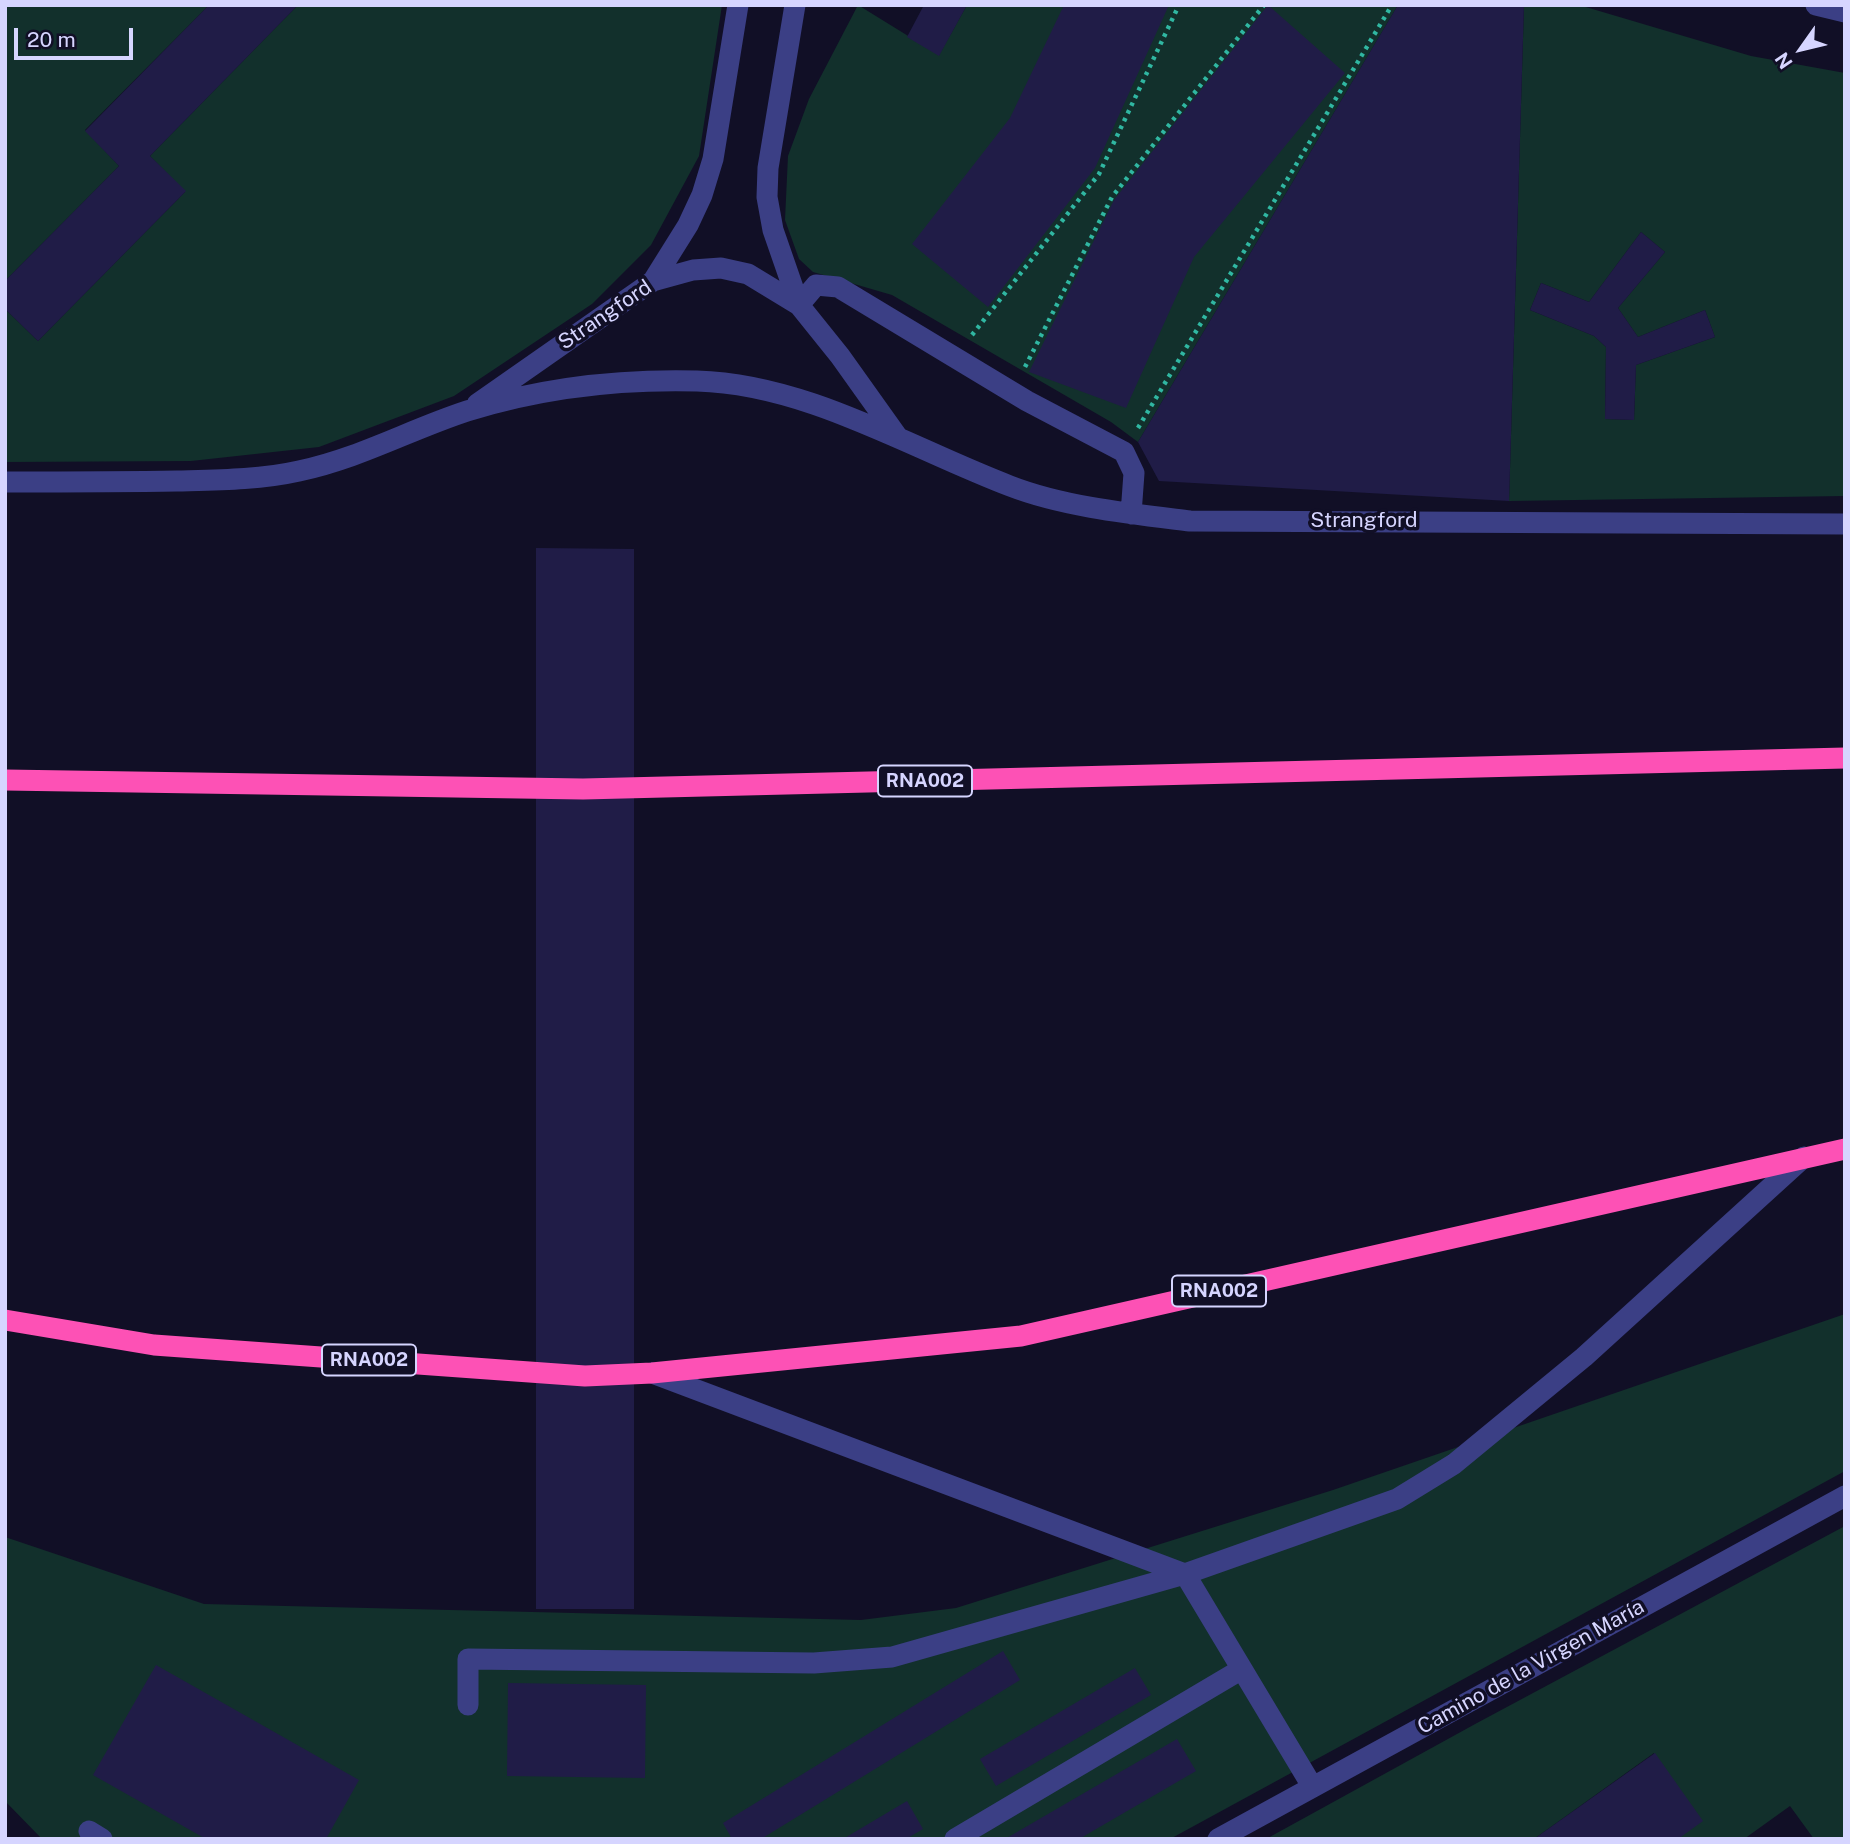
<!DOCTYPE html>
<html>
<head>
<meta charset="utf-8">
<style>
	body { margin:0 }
	#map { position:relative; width:1850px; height:1844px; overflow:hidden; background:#110f26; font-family:"Public Sans",sans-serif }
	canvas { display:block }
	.frame { position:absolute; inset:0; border:7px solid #d6d5ff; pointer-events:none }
	.north { position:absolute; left:1766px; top:14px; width:70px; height:70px; -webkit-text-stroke:5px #110f26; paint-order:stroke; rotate:236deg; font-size:19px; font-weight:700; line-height:28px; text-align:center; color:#d6d5ff }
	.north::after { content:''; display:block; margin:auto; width:24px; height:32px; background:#d6d5ff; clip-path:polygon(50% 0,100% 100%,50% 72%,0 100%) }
	.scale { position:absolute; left:14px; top:28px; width:119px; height:32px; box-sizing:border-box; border:4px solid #d6d5ff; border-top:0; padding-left:9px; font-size:21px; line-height:24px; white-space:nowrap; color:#d6d5ff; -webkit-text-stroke:5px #110f26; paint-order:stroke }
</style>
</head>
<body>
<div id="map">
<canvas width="1850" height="1844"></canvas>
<div class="frame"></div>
<div class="north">N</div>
<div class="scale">20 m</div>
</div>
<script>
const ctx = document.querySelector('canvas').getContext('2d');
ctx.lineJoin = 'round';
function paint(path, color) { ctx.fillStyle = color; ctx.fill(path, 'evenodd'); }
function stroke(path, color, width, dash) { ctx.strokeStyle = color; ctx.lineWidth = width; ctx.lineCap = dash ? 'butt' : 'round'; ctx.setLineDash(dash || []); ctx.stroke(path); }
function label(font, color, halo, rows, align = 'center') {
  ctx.font = font + ' "Public Sans",sans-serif'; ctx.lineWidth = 7; ctx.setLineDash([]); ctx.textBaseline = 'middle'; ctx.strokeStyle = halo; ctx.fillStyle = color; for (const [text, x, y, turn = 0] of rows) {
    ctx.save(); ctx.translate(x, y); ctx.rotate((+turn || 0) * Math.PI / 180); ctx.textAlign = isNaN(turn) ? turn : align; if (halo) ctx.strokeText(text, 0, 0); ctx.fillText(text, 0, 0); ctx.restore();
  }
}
const green = new Path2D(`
	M5 5H209L85 130 119 166 5 281Z
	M298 5H722L699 156 651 245 592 304 454 396 319 447 191 461 5 462V309L38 341 185 192 150 156Z
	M858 5 939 55 967 5H1398L1138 442 1111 422 892 295 813 272 799 259 785 220 788 156 809 99Z
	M1524 5H1579L1751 56 1845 73V496L1509 501ZM1641 232 1665 252 1618 308 1638 337 1705 310 1715 337 1636 365 1634 420 1605 419 1606 347 1594 336 1530 310 1541 283 1589 302Z
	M1845 1314V1471L1170 1839H42L5 1801V1537L204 1604 861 1620 956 1608 1333 1490Z
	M1845 1526V1839H1814L1790 1806 1744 1839H1678L1654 1753 1534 1839H1266L1477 1723Z`);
const building = new Path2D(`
	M209 5H298L150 156 186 191 38 341 5 309V281L119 166 85 131Z
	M924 5H967L939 56 907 37Z
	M1064 5H1169L1095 168 988 307 912 244 1010 118Z
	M1268 5 1345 73 1194 257 1126 408 1029 372 1114 200Z
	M1398 5H1524L1509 501 1159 481 1138 442Z
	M1641 232 1665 252 1618 308 1638 337 1705 310 1715 337 1636 365 1634 420 1605 419 1606 347 1594 336 1530 310 1541 283 1589 302Z
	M536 548 634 549V1609H536Z
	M1003 1651 1020 1680 761 1839H732L723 1823Z
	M156 1665 359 1780 326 1839H206L93 1775Z
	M1135 1668 1151 1695 996 1786 980 1759Z
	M508 1683 646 1685 645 1778 507 1776Z
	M1177 1739 1196 1771 1079 1839H1005Z
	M1655 1753 1703 1821 1678 1839H1534Z
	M907 1801 923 1829 906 1839H843Z`);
const path = new Path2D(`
	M972 335 1099 174 1179 5
	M1025 367 1112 197 1264 5
	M1138 428 1392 5`);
const minor = new Path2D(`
	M795 5 768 168 767 197 773 230 799 305
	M1816 5 1845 12
	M653 281 688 225 702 195 713 159 738 5
	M799 305 816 285 838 287 1027 401 1124 452 1134 473 1131 514
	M477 404 653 281 693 270 721 268 748 274 799 305 840 356 897 436
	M5 482C63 482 120 482 177 481 218 480 259 480 299 471 360 458 409 430 467 411 541 388 620 379 697 381 807 384 910 448 1010 486 1064 507 1133 514 1190 521L1845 524
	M652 1373 1185 1574 1397 1499 1454 1464 1584 1357 1804 1157
	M468 1705V1659L814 1663 892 1657 1185 1574 1312 1786
	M89 1831 102 1839
	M955 1839 1242 1669
	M1218 1839 1845 1496`);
const highway = new Path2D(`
	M5 780 583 789 1845 758
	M5 1320 154 1345 585 1376 652 1373 1021 1336 1845 1149`);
const shields = [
	[925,781,94],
	[1219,1291,94],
	[369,1360,94]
];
const shieldNames = [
	["RNA002",925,781],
	["RNA002",1219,1291],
	["RNA002",369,1360]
];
const streetNames = [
	["Strangford",605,315,-34],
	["Strangford",1364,521],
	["Camino de la Virgen María",1531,1667,-29]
];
paint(green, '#12302c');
paint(building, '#201c47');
stroke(path, '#30b7a2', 4.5, [3.5, 5]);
stroke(minor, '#3b3f85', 21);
stroke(highway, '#fd51b5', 21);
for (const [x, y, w] of shields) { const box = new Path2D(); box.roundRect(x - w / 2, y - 15.5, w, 31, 5); ctx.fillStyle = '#110f26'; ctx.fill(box); stroke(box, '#d6d5ff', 2); }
label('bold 19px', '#d6d5ff', null, shieldNames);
label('21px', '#d6d5ff', '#110f26', streetNames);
</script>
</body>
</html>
